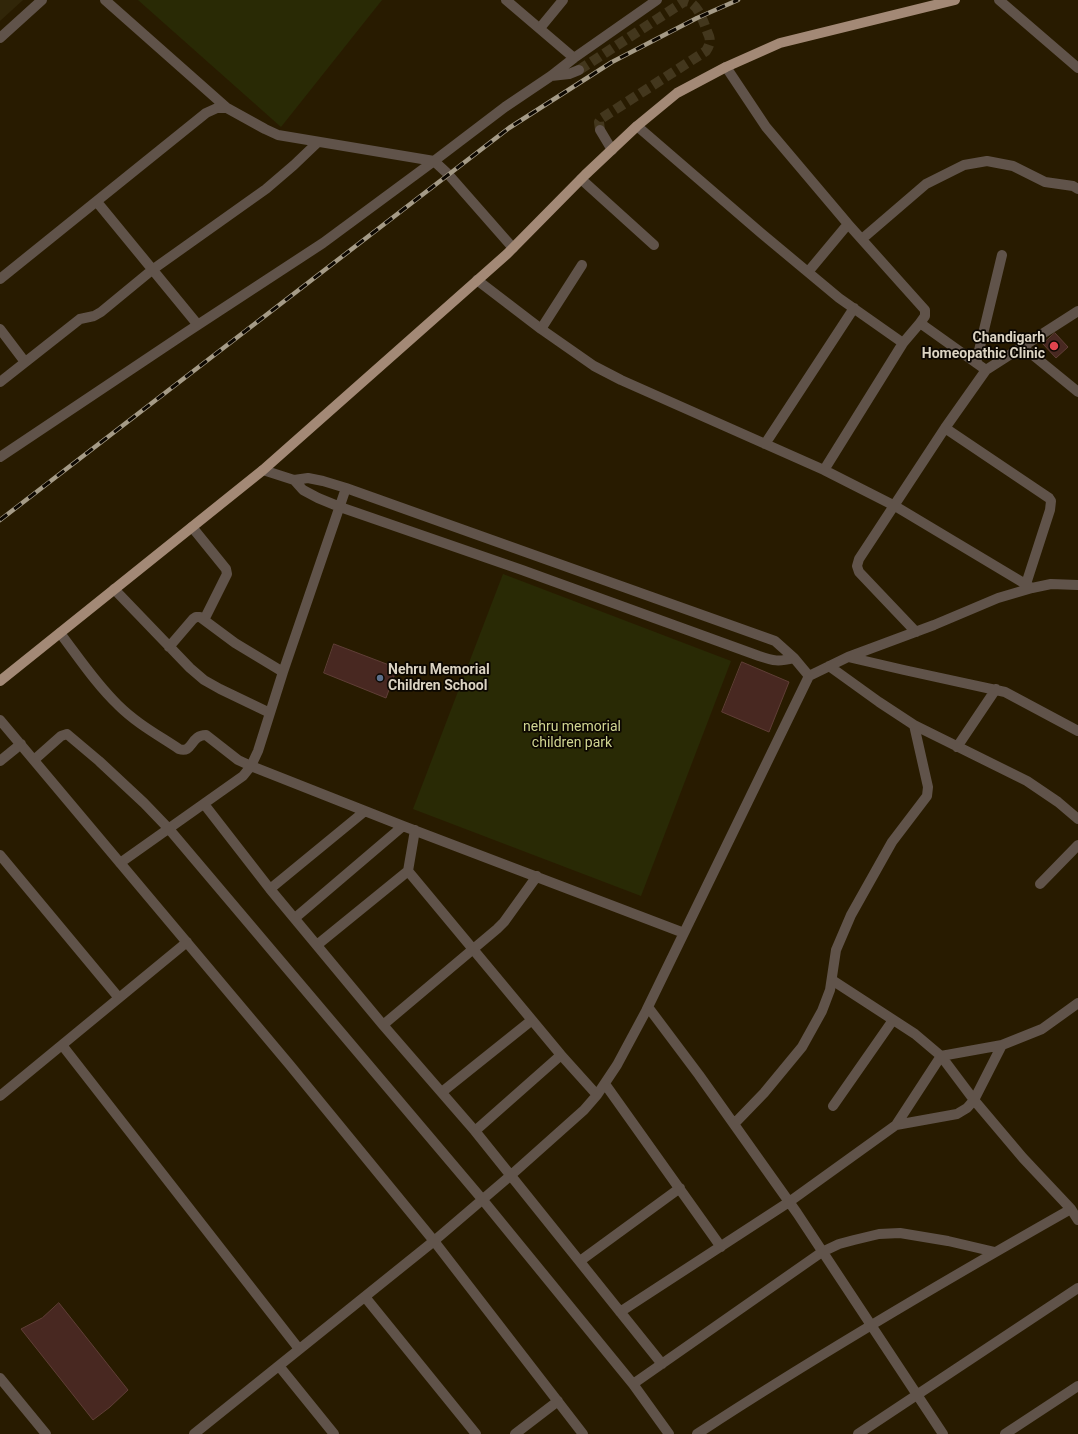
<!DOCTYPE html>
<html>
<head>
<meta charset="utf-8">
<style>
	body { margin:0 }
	canvas { display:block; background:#281b00 }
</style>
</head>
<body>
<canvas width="1078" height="1434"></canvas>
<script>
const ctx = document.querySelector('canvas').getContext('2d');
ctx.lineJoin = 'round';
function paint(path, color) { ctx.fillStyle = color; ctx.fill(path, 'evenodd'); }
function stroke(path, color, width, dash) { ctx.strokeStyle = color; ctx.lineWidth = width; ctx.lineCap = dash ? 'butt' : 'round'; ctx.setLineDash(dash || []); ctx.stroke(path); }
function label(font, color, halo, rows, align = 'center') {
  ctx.font = font + ' Roboto,sans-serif'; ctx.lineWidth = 3.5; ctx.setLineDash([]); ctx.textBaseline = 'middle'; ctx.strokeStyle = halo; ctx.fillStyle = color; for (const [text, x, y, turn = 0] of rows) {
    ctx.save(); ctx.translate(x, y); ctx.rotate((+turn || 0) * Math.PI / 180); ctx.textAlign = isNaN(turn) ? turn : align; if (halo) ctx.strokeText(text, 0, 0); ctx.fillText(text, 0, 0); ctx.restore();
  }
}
const built = new Path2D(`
	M0 0H23L0 21Z`);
const green = new Path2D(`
	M138 0H382L281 127Z
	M503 574 731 661 641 896 413 809Z`);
const building = new Path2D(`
	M1055 333 1068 347 1056 358 1043 344Z
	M334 644 397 668 386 698 324 673Z
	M742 662 789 682 769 732 722 712Z
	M59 1303 128 1390 110 1407 93 1420 21 1329 42 1318Z`);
const minorTunnel = new Path2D(`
	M579 70 685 1C699 2 704 25 709 36 711 42 709 46 706 51L602 118 599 122 600 130`);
const minor = new Path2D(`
	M105 0 227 108
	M506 0 574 58
	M999 0 1078 68
	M540 28 563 0
	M0 38 42 0
	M726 67 766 127 848 224 925 310V316L920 323
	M551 76 569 74 579 70
	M637 126 761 233 839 298 903 343
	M600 130 612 150
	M581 179 654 245
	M97 202 198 325
	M862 239 926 184 964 165 987 161 1013 166 1045 182 1073 186 1078 189
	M808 272 848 224
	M0 279 206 113 217 108H227L265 129 278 135 434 161 448 174 513 248
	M477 280 541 329 594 366 621 380 824 470 895 506 1032 588
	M0 329 25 362
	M541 329 582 265
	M1023 347 1078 392
	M976 363 1002 255
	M0 382 80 319 94 316 101 312 152 270 266 189 294 165 317 143
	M945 428 1049 498 1051 501 1050 510 1026 584
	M765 444 854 308
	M0 457 187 332 323 243 434 161 505 107 551 76 574 58 657 0
	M263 470 294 480 308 478 323 481 346 488 775 641 794 658 809 676
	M824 470 903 343 920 323 986 370
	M294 480 303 490 318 498 340 507 522 570 759 656C774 661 778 662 794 658
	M192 527 226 569 227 574 204 620
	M114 589 190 668 204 680 220 689 270 713
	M916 632 859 572 857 566 859 559 945 428 986 370 1078 311
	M60 633C79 658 96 684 118 705 136 723 158 735 179 749 193 754 190 735 206 735L238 760 251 766 258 751 283 672 346 488
	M169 647 193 619 196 617H200L235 643 283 672
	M848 657 904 670 1005 692 1078 731
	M0 720 289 1064 434 1241 583 1434
	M914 725 1027 781 1058 802 1078 819
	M957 747 996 689
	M34 760 61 736 67 734 99 761 144 803 169 829 482 1199 633 1384 669 1434
	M0 761 21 744
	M204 804 270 889 383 1025 475 1131 662 1364
	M415 830 408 871 561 1055 597 1095
	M0 855 119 998
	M120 863 243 776 251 766 403 826 684 933
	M1040 884 1078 845
	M270 889 365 811
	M295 918 403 826
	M317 945 408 871
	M832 980 915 1034 941 1056 974 1100 1023 1158 1071 1209
	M648 1007 699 1075 797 1213 943 1434
	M383 1025 497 929 504 922 537 876
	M62 1045 299 1349
	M605 1084 721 1247
	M442 1092 532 1020
	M0 1096 187 942
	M833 1106 893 1020
	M734 1124 764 1093 802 1047 822 1011 830 990 836 950 851 915 892 842 927 796 928 787 914 725 879 702 829 666
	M896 1125 941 1056 1002 1045 1042 1029 1078 1003
	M475 1131 561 1055
	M580 1261 680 1188
	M365 1297 476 1434
	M620 1312 789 1202 896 1125 957 1114 967 1108 974 1100 1002 1045
	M279 1366 334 1434
	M0 1378 46 1434
	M633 1384 822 1252 839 1244 854 1240 879 1234 900 1233 948 1241 995 1252
	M194 1434 434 1241 510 1176 584 1110 597 1095 617 1065 646 1011 809 676 848 657 934 625 998 598 1032 588 1051 584 1078 585
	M515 1434 558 1401
	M697 1434C819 1354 944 1281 1071 1209L1078 1220
	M858 1434 1078 1288
	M1005 1434 1078 1386`);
const major = new Path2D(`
	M0 681 263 470 507 254 585 175 637 126 677 93 726 67 780 43 955 0`);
const rail = new Path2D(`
	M0 520 509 128 612 62 697 18 738 0`);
const markers = [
	[1054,346,5,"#e0444e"],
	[380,678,4,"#5c6f8a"]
];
const poiNames = [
	["Chandigarh",1045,338],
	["Homeopathic Clinic",1045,354],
	["Nehru Memorial",388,670,"left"],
	["Children School",388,686,"left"]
];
const parkNames = [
	["nehru memorial",572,727],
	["children park",572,743]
];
paint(built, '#312609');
paint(green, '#292a05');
paint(building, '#482821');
stroke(building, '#5f3e36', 1);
stroke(minorTunnel, '#43371d', 10, [10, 5]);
stroke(minor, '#60534a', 10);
stroke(major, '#a38976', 10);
stroke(rail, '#a59b87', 4.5);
stroke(rail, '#0c0701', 3, [9]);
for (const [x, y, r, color] of markers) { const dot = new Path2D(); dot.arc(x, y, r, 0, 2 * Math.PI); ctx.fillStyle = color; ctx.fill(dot); stroke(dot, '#0c0701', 1.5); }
label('bold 14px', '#dbd3c2', '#0c0701', poiNames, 'right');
label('14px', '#d0d591', '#0c0701', parkNames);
</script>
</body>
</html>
